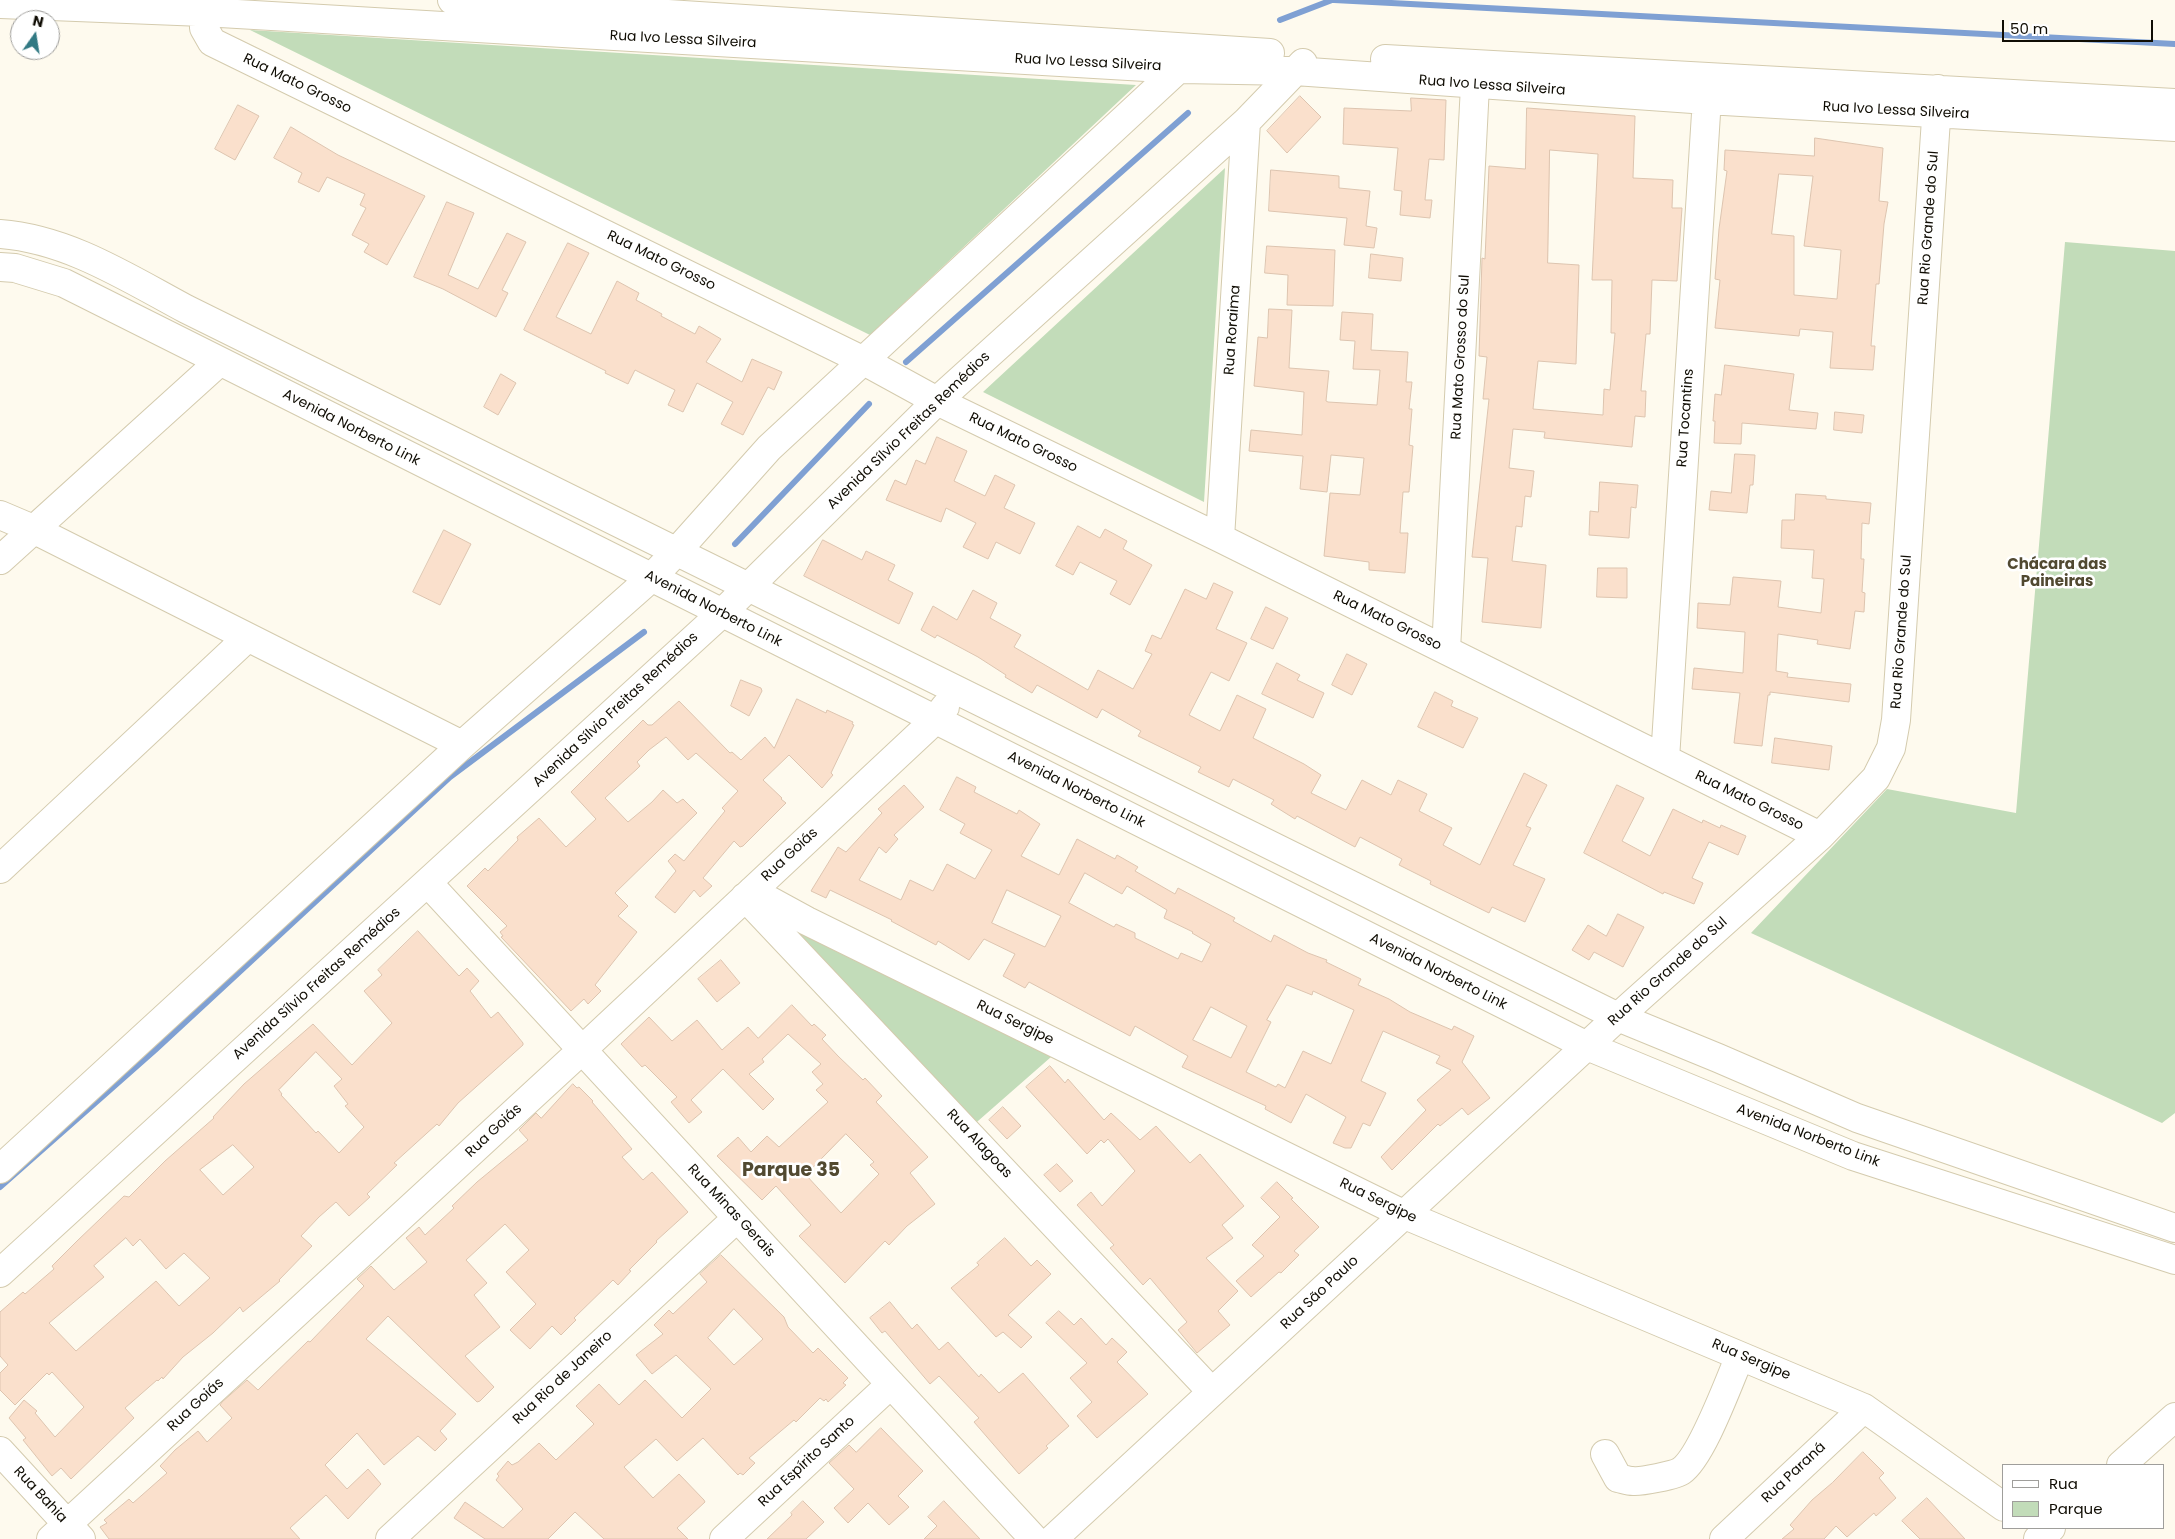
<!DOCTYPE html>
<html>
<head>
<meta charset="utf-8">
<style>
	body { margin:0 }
	#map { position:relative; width:2175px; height:1539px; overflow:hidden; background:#fefaee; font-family:Poppins,sans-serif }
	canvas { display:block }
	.legend { position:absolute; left:2002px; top:1464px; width:162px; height:65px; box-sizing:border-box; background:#fff; border:1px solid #9f9e9b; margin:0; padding:6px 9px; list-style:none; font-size:15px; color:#100d04 }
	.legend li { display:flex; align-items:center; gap:10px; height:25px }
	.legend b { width:25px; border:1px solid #9f9e9b }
	.north { position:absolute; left:10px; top:10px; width:50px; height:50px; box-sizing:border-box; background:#fff; border:1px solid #9f9e9b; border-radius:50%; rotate:13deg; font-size:14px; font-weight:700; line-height:20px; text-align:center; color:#100d04 }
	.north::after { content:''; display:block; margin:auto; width:18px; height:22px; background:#317983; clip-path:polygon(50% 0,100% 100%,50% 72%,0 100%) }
	.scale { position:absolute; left:2002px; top:20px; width:151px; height:22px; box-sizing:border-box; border:2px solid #100d04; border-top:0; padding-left:6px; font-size:15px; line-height:18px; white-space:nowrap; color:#100d04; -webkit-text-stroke:4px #fff; paint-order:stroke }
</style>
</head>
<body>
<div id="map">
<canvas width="2175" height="1539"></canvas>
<ul class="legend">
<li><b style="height:6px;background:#fff"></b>Rua</li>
<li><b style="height:14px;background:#c2dcb9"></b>Parque</li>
</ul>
<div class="north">N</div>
<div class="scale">50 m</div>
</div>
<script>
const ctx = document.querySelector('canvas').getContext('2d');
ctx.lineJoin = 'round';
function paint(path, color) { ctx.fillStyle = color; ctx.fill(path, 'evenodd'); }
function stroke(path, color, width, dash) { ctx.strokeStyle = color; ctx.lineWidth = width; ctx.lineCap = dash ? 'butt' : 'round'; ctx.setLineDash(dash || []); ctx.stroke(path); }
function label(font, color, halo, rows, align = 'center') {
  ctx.font = font + ' Poppins,sans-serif'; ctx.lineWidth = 5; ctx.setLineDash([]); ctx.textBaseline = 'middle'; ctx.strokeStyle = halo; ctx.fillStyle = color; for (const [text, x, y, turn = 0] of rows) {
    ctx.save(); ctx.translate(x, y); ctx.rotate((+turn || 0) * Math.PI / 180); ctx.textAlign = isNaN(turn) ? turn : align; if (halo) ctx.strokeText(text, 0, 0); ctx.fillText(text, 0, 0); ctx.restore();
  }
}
const green = new Path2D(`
	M250 30 1136 85 870 335Z
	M1225 168 1204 502 983 392Z
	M2065 242 2175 251V1113L2162 1123 1751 933 1887 789 2016 813Z
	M762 908 1059 1050 970 1128Z`);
const stream = new Path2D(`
	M1334 0 2175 44
	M1280 20 1332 0
	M906 362 1188 113
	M735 544 869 404
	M0 1187 155 1050 450 777 644 632`);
const building = new Path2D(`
	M1300 96 1321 117 1287 153 1267 131Z
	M1411 98 1446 100 1444 160 1429 159 1425 200H1432L1430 218 1400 215 1402 191 1394 190 1398 148 1343 144 1344 108 1411 111Z
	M238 105 259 116 235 160 215 149Z
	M1527 108 1635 116 1633 178 1673 180 1672 208H1682L1677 281 1652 280 1650 334H1646L1641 391H1646L1645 417 1635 416 1632 447 1544 438 1545 432 1513 429 1509 468 1534 471 1531 497 1525 496 1522 527 1516 526 1512 561 1546 565 1541 628 1482 622 1488 558 1472 557 1489 399H1483L1487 357 1479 356 1482 258 1485 259 1489 166 1525 169ZM1550 150 1598 154 1592 280H1612L1611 333H1615L1610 390 1604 389 1603 415 1533 409 1538 361 1576 364 1579 265 1548 263Z
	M291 127 338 155 425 196 387 265 364 252 369 244 352 235 366 208 360 205 365 194 327 177 319 192 298 182 302 173 274 158Z
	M1815 138 1883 148 1879 201 1888 202 1884 224 1879 284H1876L1871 346H1875L1873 370 1830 368 1833 332 1800 329 1799 336 1715 328 1720 280 1715 279 1719 229 1727 171 1724 170 1725 150 1814 156ZM1779 174 1813 176 1804 246 1841 250 1837 299 1794 295V236L1772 234Z
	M1271 170 1339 176V188L1370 191 1366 226 1377 228 1374 248 1344 245 1347 218 1269 211Z
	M447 202 474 213 448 275 478 289 507 233 526 242 502 290 508 293 496 317 443 289 414 277Z
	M568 243 589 253 556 317 591 334 617 281 639 293 636 300 662 314 661 316 695 334 699 326 721 339 706 362 742 382 752 359 782 372 774 390 768 387 743 435 721 424 733 402 697 383 683 412 668 405 675 390 635 370 628 384 605 373 606 371 524 330Z
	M1267 246 1335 250 1333 306 1287 305 1288 275 1265 273Z
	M1371 254 1403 258 1401 281 1369 278Z
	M1269 309 1292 310 1289 368 1329 371 1326 401 1328 402 1377 405 1380 370 1353 369 1355 341 1340 340 1342 312 1373 314 1371 350 1408 352 1406 382H1412L1409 409H1412L1409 445 1413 446 1409 492H1403L1400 533H1408L1405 573 1369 570V562L1324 556 1330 493 1360 495 1364 458 1331 455 1327 492 1300 489 1303 456 1249 451 1251 430 1302 435 1304 392 1254 386 1258 337 1267 338Z
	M1725 365 1794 374 1789 410 1818 413 1816 429 1742 423 1741 444 1714 443 1715 421H1713L1715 394 1721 395Z
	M501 374 516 383 498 415 484 407Z
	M1835 412 1864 415 1862 433 1834 430Z
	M937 437 967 451 954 481 985 496 995 475 1015 485 1004 508 1035 523 1020 554 996 542 988 559 963 547 976 523 946 508 941 522 886 500 895 480 906 485 916 460 925 464Z
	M1735 454 1755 455 1753 485H1750L1747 513 1709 510 1711 491 1731 493Z
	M1600 482 1638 485 1636 508 1631 507 1629 538 1589 535 1590 511 1598 512Z
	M1796 494 1826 496V499L1871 503 1869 524 1862 523 1861 559H1864L1862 592 1865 593 1864 612 1855 611 1850 649 1817 644 1818 640 1778 634 1776 671 1788 673 1787 677 1851 684 1849 702 1770 692V695H1768L1762 746 1734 743 1740 693 1692 689 1694 668 1743 673 1745 632 1697 628 1698 603 1730 605 1733 577 1781 581 1778 607 1821 613 1824 579 1812 578 1814 550 1781 548 1782 520H1794Z
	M1078 526 1100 538 1105 529 1127 541 1123 549 1152 565 1130 605 1110 594 1117 581 1080 562 1073 575 1056 566Z
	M444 530 471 544 440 605 413 592Z
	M823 540 862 560 866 551 895 565 888 580 913 593 899 624 804 576Z
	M1598 568H1627V598L1597 597Z
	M1214 583 1233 592 1216 629 1247 643 1229 681 1211 672 1189 715 1220 731 1237 695 1266 709 1253 738 1304 764 1321 775 1311 793 1346 810 1362 780 1391 795 1398 780 1427 794 1419 811 1452 828 1443 845 1480 865 1524 773 1547 785 1526 826 1531 828 1513 865 1545 879 1525 922 1492 907 1489 913 1430 884 1431 881 1399 865 1402 859 1360 837 1355 847 1297 816 1295 819 1271 804 1274 800 1233 779 1229 787 1198 772 1201 767 1138 736 1141 731 1102 709 1097 718 1037 685 1032 693 1005 677 1006 675 978 657 937 635 935 638 921 630 933 606 957 620 973 590 997 603 990 618 1021 635 1014 647 1088 690 1098 670 1133 689 1152 654 1145 651 1152 635 1161 639 1185 589 1206 599Z
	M1266 607 1288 618 1273 649 1251 639Z
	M1347 654 1367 664 1352 695 1332 685Z
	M1277 663 1300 675 1297 680 1324 693 1313 718 1262 694Z
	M741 680 761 688 762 691 749 716 731 706Z
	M1435 692 1453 701 1451 706 1478 718 1463 748 1418 727Z
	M797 699 826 713 827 710 853 722 852 724 854 725 831 773 833 775 822 788 789 755 763 780 782 798 781 799 786 803 743 846 740 847 734 841 703 878 712 886 700 897 694 890 675 913 655 897 676 871 668 861 675 854 684 861 725 811 722 808 738 791 696 753 688 760 666 737 649 750 637 762 640 766 637 769 605 798 628 822 652 802 663 790 677 803 683 799 697 813 615 893 628 906 618 916 637 932 595 985 601 991 588 1004 584 999 571 1011 501 937 503 936 500 932 507 926 467 886 485 868 488 871 518 840 517 837 539 818 566 847 596 819 571 792 643 720 648 725H652L679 701 730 753 732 752 741 760 765 737 774 748Z
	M1775 738 1832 746 1829 770 1772 763Z
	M957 777 976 787 974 792 1017 814 1019 810 1040 824 1021 856 1059 875 1077 839 1115 859 1117 855 1138 867 1135 871 1175 894 1178 888 1235 918 1233 921 1271 942 1274 935 1308 953 1327 960 1326 962 1361 979 1358 985 1389 999 1410 1012 1452 1030 1454 1026 1474 1036 1462 1062 1490 1098 1468 1115 1462 1108 1440 1126 1438 1124 1392 1170 1381 1157 1426 1110 1417 1100 1451 1070 1436 1063 1440 1056 1383 1031 1361 1081 1386 1093 1370 1126 1363 1123 1351 1148H1345L1333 1143 1346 1117 1306 1094 1291 1123 1265 1109 1266 1106 1182 1067 1188 1056 1135 1026 1130 1036 1029 982 1025 988 1003 976 1015 954 984 939 969 960 938 941 936 945 891 921 892 920 830 890 826 898 811 891 838 847 846 852 882 813 878 809 904 785 924 807 894 835 898 839 886 853 879 847 859 880 901 900 910 880 933 891 947 864 975 879 992 850 960 833 965 824 940 810ZM1085 873 1122 894 1127 886 1167 910 1164 918 1193 932 1192 933 1211 944 1202 962 1181 953 1178 959 1135 938V933L1116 924 1114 927 1069 903ZM1007 890 1061 916 1045 947 992 923ZM1287 985 1312 995 1313 991 1354 1010 1331 1064 1303 1051 1285 1088 1278 1084 1276 1087 1246 1072 1271 1022 1267 1020ZM1211 1007 1247 1026 1231 1058 1193 1040Z
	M1617 785 1644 798 1622 841 1650 856 1673 809 1702 823 1703 820 1720 828 1721 825 1746 836 1738 855 1709 842 1692 878 1703 883 1694 904 1664 892 1663 894 1584 853Z
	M1618 914 1644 927 1623 967 1594 952 1589 960 1572 950 1588 925 1606 936Z
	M418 931 459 976 467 968 479 981 470 991 491 1018 498 1012 523 1043V1045L458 1103 439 1126 437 1124 394 1163 397 1165 367 1194 370 1197 349 1216 336 1202 319 1217 301 1236 312 1246 279 1280 280 1281 243 1312 240 1307 213 1333 183 1357 163 1379 162 1377 158 1381 157 1380 125 1408 134 1418 71 1479 61 1468 52 1476 23 1440 26 1438 9 1418 24 1400 37 1411 35 1413 55 1437 84 1407 52 1372 49 1375 47 1373 15 1405 0 1390V1373L8 1365 0 1356V1312L23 1292 25 1294 54 1269 52 1266 77 1241 124 1196 129 1197 165 1161 214 1118 213 1117 244 1084 313 1024 352 1065 392 1023 364 991 382 975 378 970ZM316 1052 342 1079 334 1086 348 1104 345 1106 364 1127 339 1153 318 1131 316 1133 281 1095 282 1094 279 1090ZM233 1145 254 1167 223 1195 200 1170ZM126 1238 133 1246 140 1239 166 1269 184 1253 210 1278 179 1306 156 1281 76 1351 49 1323 104 1277 94 1266Z
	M721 960 740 983 717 1002 698 979Z
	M792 1005 812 1026 814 1024 826 1035 822 1039 838 1056 863 1080 865 1078 882 1096 876 1102 928 1157 910 1173 935 1204 907 1226 889 1245 885 1241 845 1283 799 1236 811 1225 776 1186 762 1200 717 1156 738 1137 751 1152 767 1136 779 1147 828 1102 816 1090 823 1084 812 1072 821 1064 788 1034 762 1059 764 1062 749 1074 774 1099 763 1110 723 1069 691 1100 702 1112 689 1123 671 1102 677 1097 645 1065 642 1067 621 1044 649 1017 672 1041 697 1020 722 1050 748 1027 758 1038ZM846 1134 874 1162 870 1165 879 1174 841 1213 806 1175Z
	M1050 1066 1065 1083 1068 1079 1104 1120 1111 1113 1140 1140 1156 1126 1190 1163 1200 1154 1244 1206 1222 1225 1233 1238 1206 1258 1238 1291 1218 1311 1230 1325 1197 1353 1178 1330 1187 1322 1150 1278 1143 1285 1110 1248 1114 1245 1077 1205 1091 1192 1102 1206 1135 1171 1108 1139 1104 1143 1101 1140 1087 1154 1026 1087Z
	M573 1084 577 1088 579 1087 593 1101 592 1102 632 1149 622 1157 643 1180 652 1172 688 1212 656 1241 657 1242 629 1270 631 1271 618 1285 613 1280 574 1318 576 1320 561 1335 552 1326 530 1349 510 1330 536 1304 506 1272 529 1250 505 1224 466 1260 487 1283 474 1295 500 1327 465 1356 494 1387 480 1401 477 1402 388 1316 366 1339 456 1414 440 1431 447 1439 435 1451 418 1436 384 1465 357 1433 325 1465 347 1489 368 1469 381 1484 348 1519 326 1495 290 1528 300 1539H109L100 1527 107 1523 104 1520 129 1499 133 1503 167 1473 160 1466 175 1450 198 1431 207 1442 232 1418 220 1405 222 1402 247 1380 258 1390 308 1341 310 1342 364 1286 357 1279 371 1266 394 1290 427 1262 406 1238 419 1227 425 1235 454 1208 452 1206 477 1182 528 1140 519 1130 536 1113 541 1118Z
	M1003 1107 1021 1126 1007 1139 989 1120Z
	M1057 1164 1073 1181 1060 1192 1044 1175Z
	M1277 1182 1293 1198 1291 1199 1319 1227 1294 1251 1299 1255 1281 1273 1279 1272 1251 1297 1236 1281 1264 1256 1252 1245 1280 1217 1261 1198Z
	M1005 1238 1031 1266 1037 1260 1051 1274 1008 1315 1032 1337 1021 1348 1003 1332 996 1337 951 1288 979 1265 977 1263Z
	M721 1255 784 1317 788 1327 813 1353 818 1348 848 1378 843 1383 846 1385 828 1402 826 1399 824 1401 820 1398 796 1422 794 1420 749 1458 755 1463 743 1475 740 1473 738 1475 703 1438 677 1461 656 1439 624 1467 653 1498 679 1474 704 1500 705 1502 677 1528 688 1539H604L575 1512 548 1539H485L454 1518 465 1502 503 1528 523 1509 496 1480 499 1476 497 1474 508 1461 512 1465 518 1462 539 1443 556 1460 594 1424 576 1406 599 1384 619 1405 645 1380 682 1418 711 1389 676 1355 652 1374 636 1355 663 1334 654 1325 669 1310 673 1314 707 1282 700 1274ZM734 1309 763 1339 734 1365 708 1338Z
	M890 1302 912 1329 917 1324 939 1350 948 1342 979 1377 981 1374 999 1393 1023 1373 1069 1426 1046 1446 1048 1448 1019 1474 974 1422 979 1418 939 1376 930 1384 885 1331 882 1333 870 1318Z
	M1059 1311 1074 1325 1081 1318 1106 1345 1112 1338 1127 1352 1117 1362 1148 1394 1097 1438 1077 1416 1092 1402 1070 1378 1087 1363 1046 1323Z
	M881 1428 923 1471 898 1496 909 1507 889 1525 868 1503 848 1523 834 1508 854 1489 829 1463 849 1445 856 1452Z
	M1863 1452 1884 1473 1879 1478 1896 1498 1876 1516 1874 1513 1847 1537 1836 1526 1824 1539H1782L1794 1529 1790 1525 1812 1500 1832 1483Z
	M1927 1498 1965 1539H1920L1902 1521Z
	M803 1501 824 1522 806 1539H767L792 1515 791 1513Z
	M944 1501 980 1539H924L937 1526 928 1517Z`);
const minor = new Path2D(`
	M203 0 204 28 212 42 864 361 937 401 1220 538 1820 836
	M452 0 1270 53
	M0 4 203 12 1180 69 1295 71 1707 100 2175 127
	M1385 59 2175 103
	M0 234C68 239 128 278 186 309L1618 1017 1718 1058 1857 1118 2175 1228
	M0 267 15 268 64 283 1587 1046 1853 1156 2175 1260
	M0 515 33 529 462 745
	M1220 538 1246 122
	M0 560 219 362
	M1446 650 1476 66
	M1665 759 1708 82
	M0 869 247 638
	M428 883 1034 1539
	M752 891 807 921 1405 1215 1864 1408 2004 1507
	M745 897 1212 1392
	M0 1169 462 745 651 578 677 551 769 448 1188 60
	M0 1273 722 613 937 401 1246 122 1303 63
	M0 1451 81 1539
	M1605 1454 1618 1478C1623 1479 1628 1481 1633 1481 1640 1482 1676 1475 1681 1471 1702 1457 1729 1381 1740 1356
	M51 1539 582 1050 935 720 945 707
	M390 1539 737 1218
	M724 1539 891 1384
	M1053 1539 1618 1017 1820 836 1876 778 1891 748 1896 720 1938 89
	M1724 1539 1864 1408`);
const major = new Path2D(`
	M2121 1465 2175 1417
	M2038 1539 2051 1528`);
const streetNames = [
	["Rua Ivo Lessa Silveira",683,40,3],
	["Rua Ivo Lessa Silveira",1088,63,3],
	["Rua Mato Grosso",297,84,26],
	["Rua Ivo Lessa Silveira",1492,86,4],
	["Rua Ivo Lessa Silveira",1896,111,3],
	["Rua Rio Grande do Sul",1929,228,-86],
	["Rua Mato Grosso",661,261,26],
	["Rua Roraima",1233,330,-86],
	["Rua Mato Grosso do Sul",1461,357,-87],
	["Rua Tocantins",1686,418,-86],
	["Avenida Norberto Link",351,428,27],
	["Avenida Sílvio Freitas Remédios",909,431,-44],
	["Rua Mato Grosso",1023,443,26],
	["Avenida Norberto Link",713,609,27],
	["Rua Mato Grosso",1387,621,26],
	["Rua Rio Grande do Sul",1902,632,-86],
	["Avenida Sílvio Freitas Remédios",616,710,-43],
	["Avenida Norberto Link",1076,790,27],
	["Rua Mato Grosso",1749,801,26],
	["Rua Goiás",790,855,-43],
	["Avenida Norberto Link",1438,972,27],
	["Rua Rio Grande do Sul",1668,972,-42],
	["Avenida Sílvio Freitas Remédios",317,984,-42],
	["Rua Sergipe",1015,1023,26],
	["Rua Goiás",494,1131,-43],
	["Avenida Norberto Link",1808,1136,21],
	["Rua Alagoas",979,1144,47],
	["Rua Sergipe",1378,1201,26],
	["Rua Minas Gerais",731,1211,47],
	["Rua São Paulo",1320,1293,-43],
	["Rua Sergipe",1751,1360,23],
	["Rua Rio de Janeiro",563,1378,-43],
	["Rua Goiás",196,1405,-43],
	["Rua Espírito Santo",807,1462,-43],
	["Rua Paraná",1794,1473,-43],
	["Rua Bahia",40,1495,47]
];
const neighbourhoodNames = [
	["Chácara das",2057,565],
	["Paineiras",2057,582]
];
const districtNames = [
	["Parque 35",791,1171]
];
paint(green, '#c2dcb9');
stroke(stream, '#7fa0d3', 6);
paint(building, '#fae0cc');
stroke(building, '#ddc4af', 1);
stroke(minor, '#d4cbae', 30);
stroke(major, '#d4cbae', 30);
stroke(minor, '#fff', 28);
stroke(major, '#fff', 28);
label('14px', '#100d04', '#fff', streetNames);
label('bold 15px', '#514931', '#fff', neighbourhoodNames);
label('bold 19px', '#514931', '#fff', districtNames);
</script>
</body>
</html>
